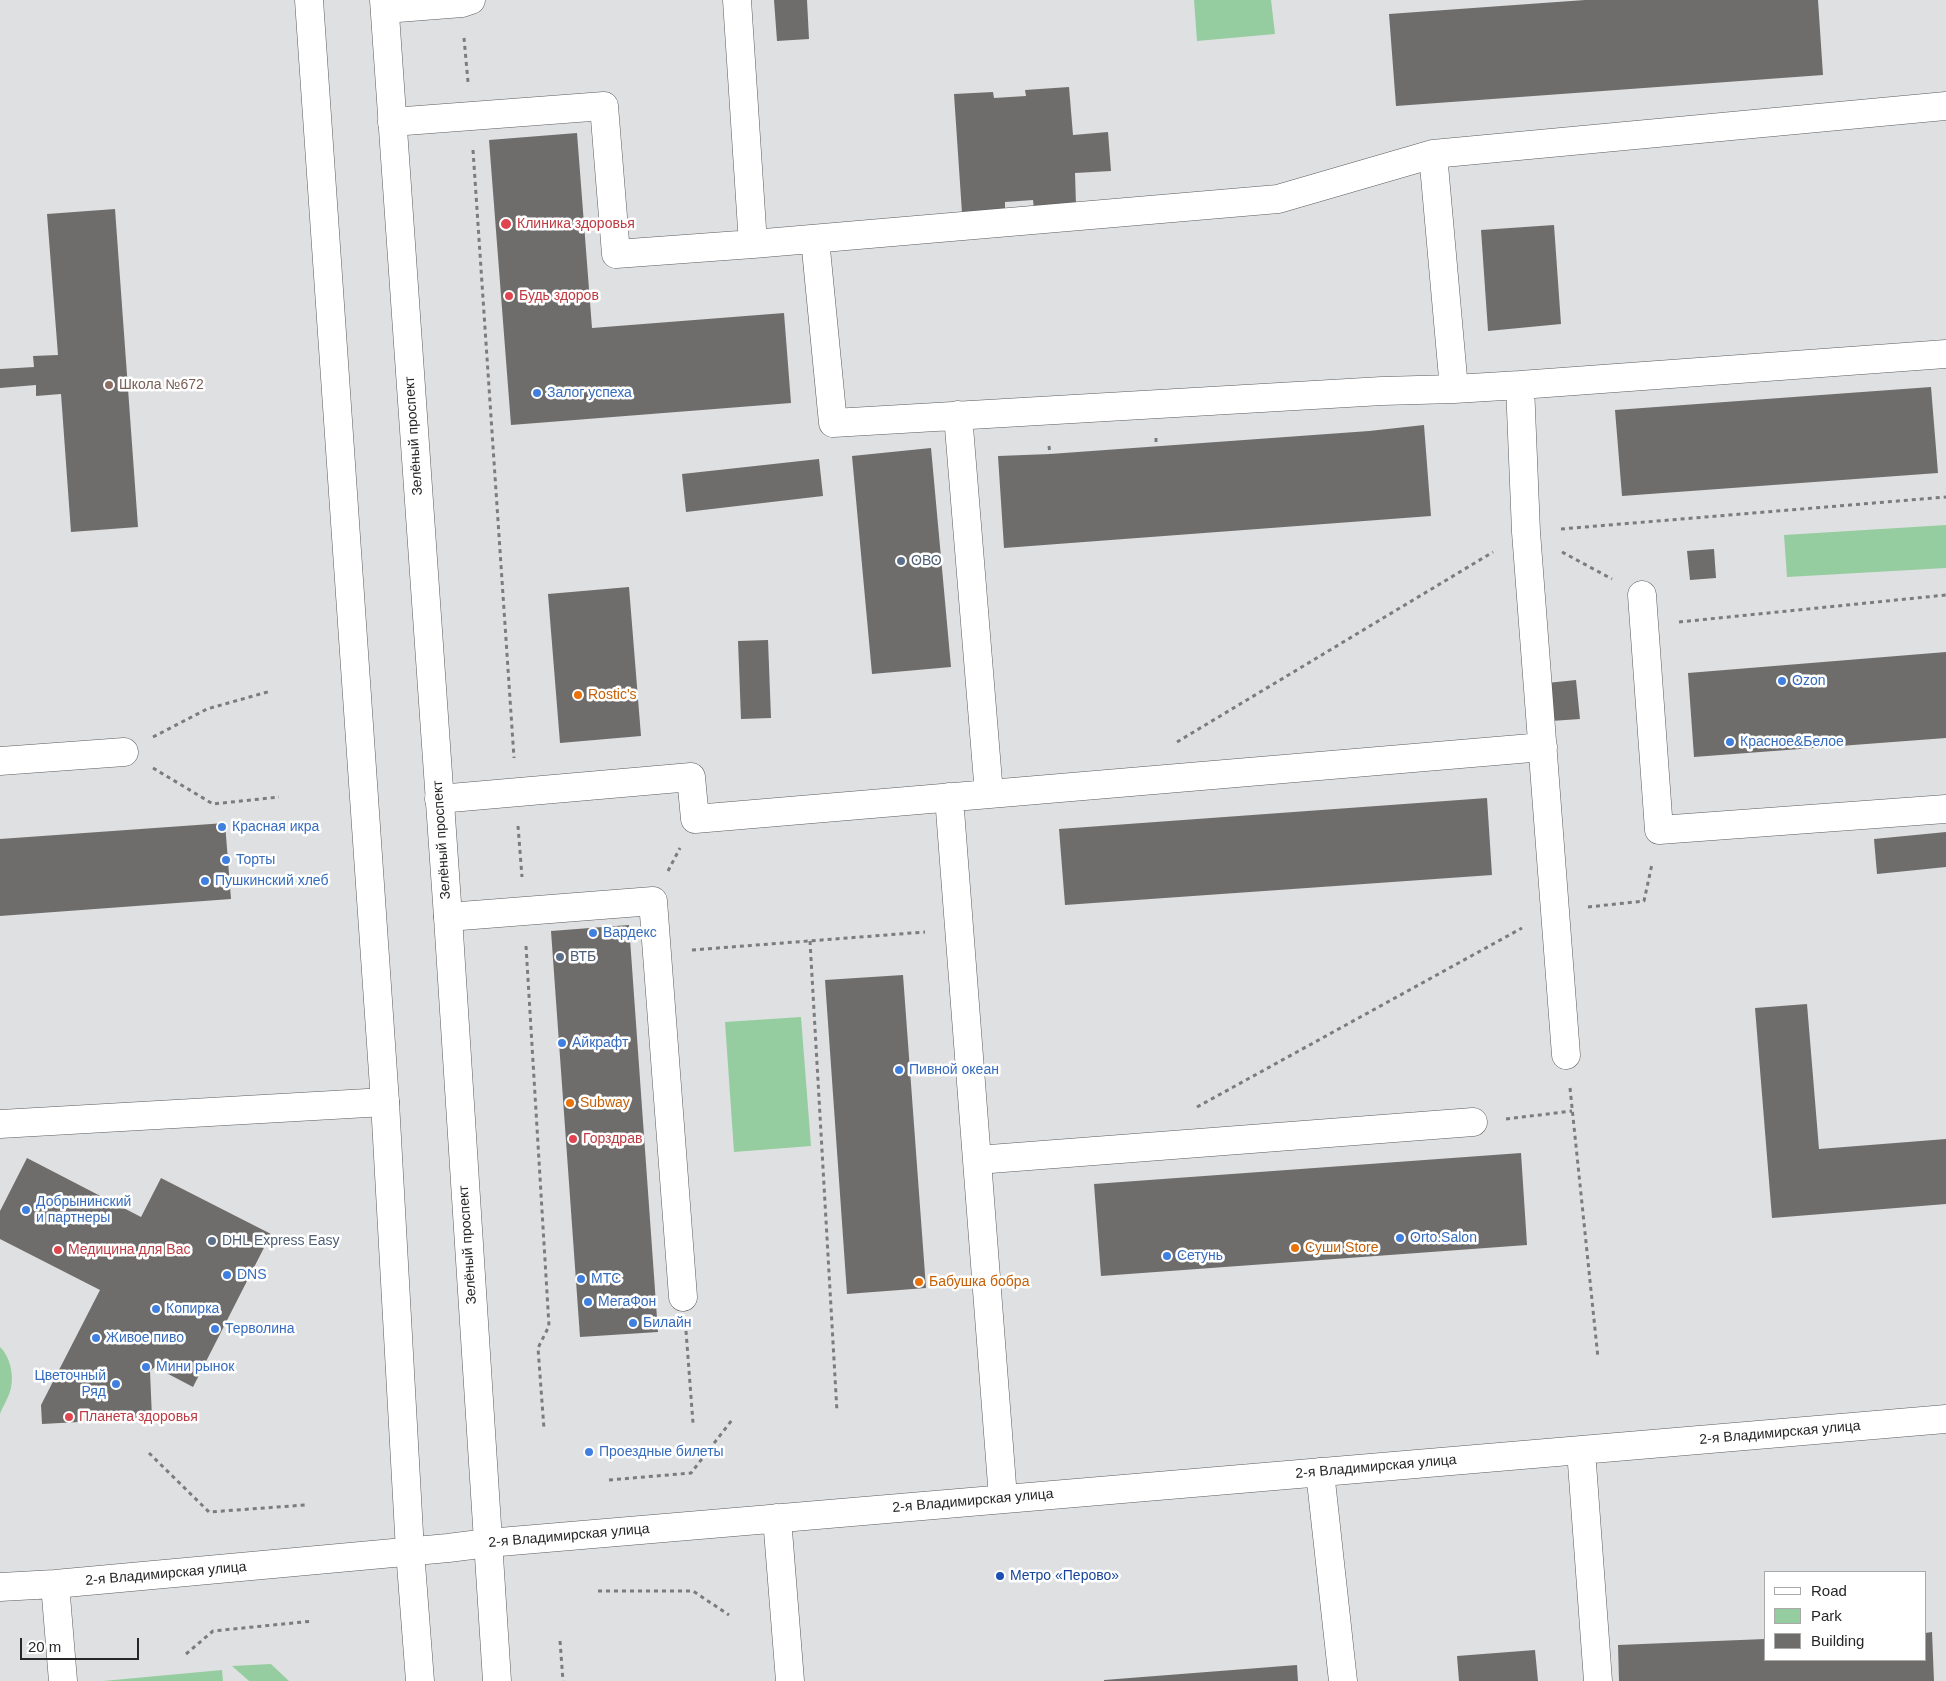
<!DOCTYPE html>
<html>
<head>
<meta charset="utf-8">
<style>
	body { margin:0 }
	#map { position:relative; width:1946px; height:1681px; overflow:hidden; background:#dfe0e2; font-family:Helvetica,sans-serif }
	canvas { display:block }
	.legend { position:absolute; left:1764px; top:1571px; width:162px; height:90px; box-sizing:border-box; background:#fff; border:1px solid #a9a9a9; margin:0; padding:6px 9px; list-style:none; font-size:15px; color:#272728 }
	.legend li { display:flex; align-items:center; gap:10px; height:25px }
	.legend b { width:25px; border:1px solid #a9a9a9 }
	.scale { position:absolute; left:20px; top:1638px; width:119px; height:22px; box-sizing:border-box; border:2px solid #272728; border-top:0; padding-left:6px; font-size:15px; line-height:18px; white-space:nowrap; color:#272728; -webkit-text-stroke:4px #fff; paint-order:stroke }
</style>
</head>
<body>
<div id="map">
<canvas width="1946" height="1681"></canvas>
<ul class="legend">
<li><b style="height:6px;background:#fff"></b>Road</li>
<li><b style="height:14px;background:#96cda0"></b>Park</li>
<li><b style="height:14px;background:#6f6d6c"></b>Building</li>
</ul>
<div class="scale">20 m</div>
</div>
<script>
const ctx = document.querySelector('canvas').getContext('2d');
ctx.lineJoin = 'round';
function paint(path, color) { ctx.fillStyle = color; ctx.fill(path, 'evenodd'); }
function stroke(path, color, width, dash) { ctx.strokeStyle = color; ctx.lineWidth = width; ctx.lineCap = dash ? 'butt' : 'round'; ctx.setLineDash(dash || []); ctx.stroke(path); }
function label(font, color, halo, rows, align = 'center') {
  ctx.font = font + ' Helvetica,sans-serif'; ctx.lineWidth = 5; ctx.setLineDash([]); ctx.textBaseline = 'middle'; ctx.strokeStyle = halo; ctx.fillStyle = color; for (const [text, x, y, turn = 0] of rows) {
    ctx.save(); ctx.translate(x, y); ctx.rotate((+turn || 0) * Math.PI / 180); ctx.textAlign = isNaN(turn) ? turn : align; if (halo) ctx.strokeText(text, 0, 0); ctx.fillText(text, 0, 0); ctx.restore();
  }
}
const green = new Path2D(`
	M1194 0H1271L1275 34 1197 41Z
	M1946 525V568L1787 577 1784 535Z
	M801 1017 811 1146 734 1152 725 1022Z
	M0 1347C10 1356 14 1375 11 1388 9 1397 3 1406 0 1414Z
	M271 1664 289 1681H249L232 1666Z
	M222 1670 223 1681H103Z`);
const building = new Path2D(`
	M774 0H807L809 39 777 41Z
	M1585 0H1818L1823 75 1396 106 1389 14Z
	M1069 87 1073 135 1108 132 1111 171 1075 173 1076 205 1034 209 1033 200 1005 202V210L962 213 954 94 993 92 994 98 1026 96 1025 90Z
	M577 133 592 328 784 313 791 403 511 425 489 140Z
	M115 209 138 527 71 532 61 394 36 396V385L0 388V369L34 367 33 356 58 355 47 214Z
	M1554 225 1561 324 1488 331 1481 230Z
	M1931 387 1938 473 1622 496 1615 410Z
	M1424 425 1431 516 1004 548 998 456 1050 454 1369 431Z
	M931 448 951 667 872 674 852 456Z
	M819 459 823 496 686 512 682 474Z
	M1714 549 1716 578 1690 580 1687 551Z
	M629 587 641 736 560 743 548 594Z
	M768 640 771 718 741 719 738 641Z
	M1946 652V738L1694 757 1688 673Z
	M1576 680 1580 719 1551 721 1547 683Z
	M1487 798 1492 875 1065 905 1059 829Z
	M225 823 231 899 0 916V839Z
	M1946 832V867L1877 874 1874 839Z
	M629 925 658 1332 580 1337 551 931Z
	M903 975 926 1288 847 1294 825 980Z
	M1807 1004 1819 1149 1946 1139V1204L1772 1218 1755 1008Z
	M1521 1153 1527 1245 1101 1276 1094 1184Z
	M27 1158 141 1217 161 1178 271 1234 193 1387 155 1367 150 1371 152 1418 42 1424 41 1405 100 1290 0 1239V1211Z
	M1932 1632 1934 1681H1619L1618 1645 1765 1639V1660H1925V1633Z
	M1535 1650 1538 1681H1459L1457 1656Z
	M1297 1665 1298 1681H1104V1680Z`);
const path = new Path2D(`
	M464 38 468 82
	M473 150 514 758
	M1156 438V446
	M1049 446 1050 454
	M1561 529 1946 497
	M1562 552 1612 579
	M1679 622 1946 595
	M153 737 207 709 271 691
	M1177 742 1493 552
	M153 768 213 804 279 797
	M518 826 522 877
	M668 871 680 848
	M1588 907 1644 901 1652 864
	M810 941 837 1412
	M526 946 549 1326 538 1348 544 1429
	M692 950 925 932
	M1570 1088 1598 1358
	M1197 1107 1522 928
	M1506 1119 1572 1111
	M686 1331 693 1423
	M149 1453 209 1512 305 1505
	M609 1480 691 1473 732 1420
	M598 1591H693L729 1615
	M560 1641 563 1681
	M186 1654 213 1631 313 1621`);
const minor = new Path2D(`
	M737 0 753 244 1278 199 1433 154 1454 389 1520 385 1526 532 1566 1055
	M385 9 462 3 471 0
	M392 122 604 106 616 254 753 244
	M1433 154 1946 106
	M815 239 833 423 1382 391 1454 389
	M1520 385 1946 354
	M958 415 989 794
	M1642 595 1659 830 1946 809
	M0 761 124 752
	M949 797 1003 1498
	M439 799 691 777 695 819 1543 747
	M448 917 653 901 683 1297
	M0 1124 385 1102
	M977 1160 1473 1122
	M1581 1450 1598 1681
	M1320 1472 1343 1681
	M777 1518 790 1681
	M55 1584 63 1681
	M0 1587 55 1584 448 1548 488 1543 1946 1419`);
const major = new Path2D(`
	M309 0 385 1102 410 1551 420 1681
	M384 0 448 917 497 1681`);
const markers = [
	[506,224,6,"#e0444e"],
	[509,296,5,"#e0444e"],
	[109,385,5,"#8d6e63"],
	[537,393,5,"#3f7fe0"],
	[901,561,5,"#5c6f8a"],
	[1782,681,5,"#3f7fe0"],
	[578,695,5,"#e8710a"],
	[1730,742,5,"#3f7fe0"],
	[222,827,5,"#3f7fe0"],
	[226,860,5,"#3f7fe0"],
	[205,881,5,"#3f7fe0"],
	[593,933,5,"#3f7fe0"],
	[560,957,5,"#5c6f8a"],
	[562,1043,5,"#3f7fe0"],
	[899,1070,5,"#3f7fe0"],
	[570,1103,5,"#e8710a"],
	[573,1139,5,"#e0444e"],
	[26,1210,5,"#3f7fe0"],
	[1400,1238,5,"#3f7fe0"],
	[212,1241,5,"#5c6f8a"],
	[1295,1248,5,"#e8710a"],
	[58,1250,5,"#e0444e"],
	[1167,1256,5,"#3f7fe0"],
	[227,1275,5,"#3f7fe0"],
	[581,1279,5,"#3f7fe0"],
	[919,1282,5,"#e8710a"],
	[588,1302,5,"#3f7fe0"],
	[156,1309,5,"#3f7fe0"],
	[633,1323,5,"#3f7fe0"],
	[215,1329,5,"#3f7fe0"],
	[96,1338,5,"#3f7fe0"],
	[146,1367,5,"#3f7fe0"],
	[116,1384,5,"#3f7fe0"],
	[69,1417,5,"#e0444e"],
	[589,1452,5,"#3f7fe0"],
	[1000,1576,5,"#1a4fb4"]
];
const healthNames = [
	["Клиника здоровья",517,224],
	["Будь здоров",519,296],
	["Горздрав",583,1139],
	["Медицина для Вас",68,1250],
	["Планета здоровья",79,1417]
];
const educationNames = [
	["Школа №672",119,385]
];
const shopNames = [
	["Залог успеха",547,393],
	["Ozon",1792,681],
	["Красное&Белое",1740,742],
	["Красная икра",232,827],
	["Торты",236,860],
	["Пушкинский хлеб",215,881],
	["Вардекс",603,933],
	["Айкрафт",572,1043],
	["Пивной океан",909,1070],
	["Добрынинский",36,1202],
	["и партнеры",36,1218],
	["Orto.Salon",1410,1238],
	["Сетунь",1177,1256],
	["DNS",237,1275],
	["МТС",591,1279],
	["МегаФон",598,1302],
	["Копирка",166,1309],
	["Билайн",643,1323],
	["Терволина",225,1329],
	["Живое пиво",106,1338],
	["Мини рынок",156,1367],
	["Цветочный",106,1376,"right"],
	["Ряд",106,1392,"right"],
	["Проездные билеты",599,1452]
];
const streetNames = [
	["Зелёный проспект",414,436,-94],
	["Зелёный проспект",442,840,-94],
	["Зелёный проспект",468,1245,-94],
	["2-я Владимирская улица",1780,1433,-5],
	["2-я Владимирская улица",1376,1467,-5],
	["2-я Владимирская улица",973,1501,-5],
	["2-я Владимирская улица",569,1536,-5],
	["2-я Владимирская улица",166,1574,-5]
];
const serviceNames = [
	["ОВО",911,561],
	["ВТБ",570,957],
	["DHL Express Easy",222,1241]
];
const foodNames = [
	["Rostic's",588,695],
	["Subway",580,1103],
	["Суши Store",1305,1248],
	["Бабушка бобра",929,1282]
];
const transitNames = [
	["Метро «Перово»",1010,1576]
];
paint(green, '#96cda0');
paint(building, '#6f6d6c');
stroke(minor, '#5a5b5d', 29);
stroke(major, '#5a5b5d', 29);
stroke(path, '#7c7c7e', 3, [4, 4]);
stroke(minor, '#fff', 28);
stroke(major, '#fff', 28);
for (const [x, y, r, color] of markers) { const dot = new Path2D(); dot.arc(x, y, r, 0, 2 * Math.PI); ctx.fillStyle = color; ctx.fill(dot); stroke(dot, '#fff', 2); }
label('14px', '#be3a42', '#fff', healthNames, 'left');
label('14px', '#785e54', '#fff', educationNames, 'left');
label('14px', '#366cbe', '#fff', shopNames, 'left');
label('14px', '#272728', '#fff', streetNames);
label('14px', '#4e5e75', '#fff', serviceNames, 'left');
label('14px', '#c56008', '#fff', foodNames, 'left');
label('14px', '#164399', '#fff', transitNames, 'left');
</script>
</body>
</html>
